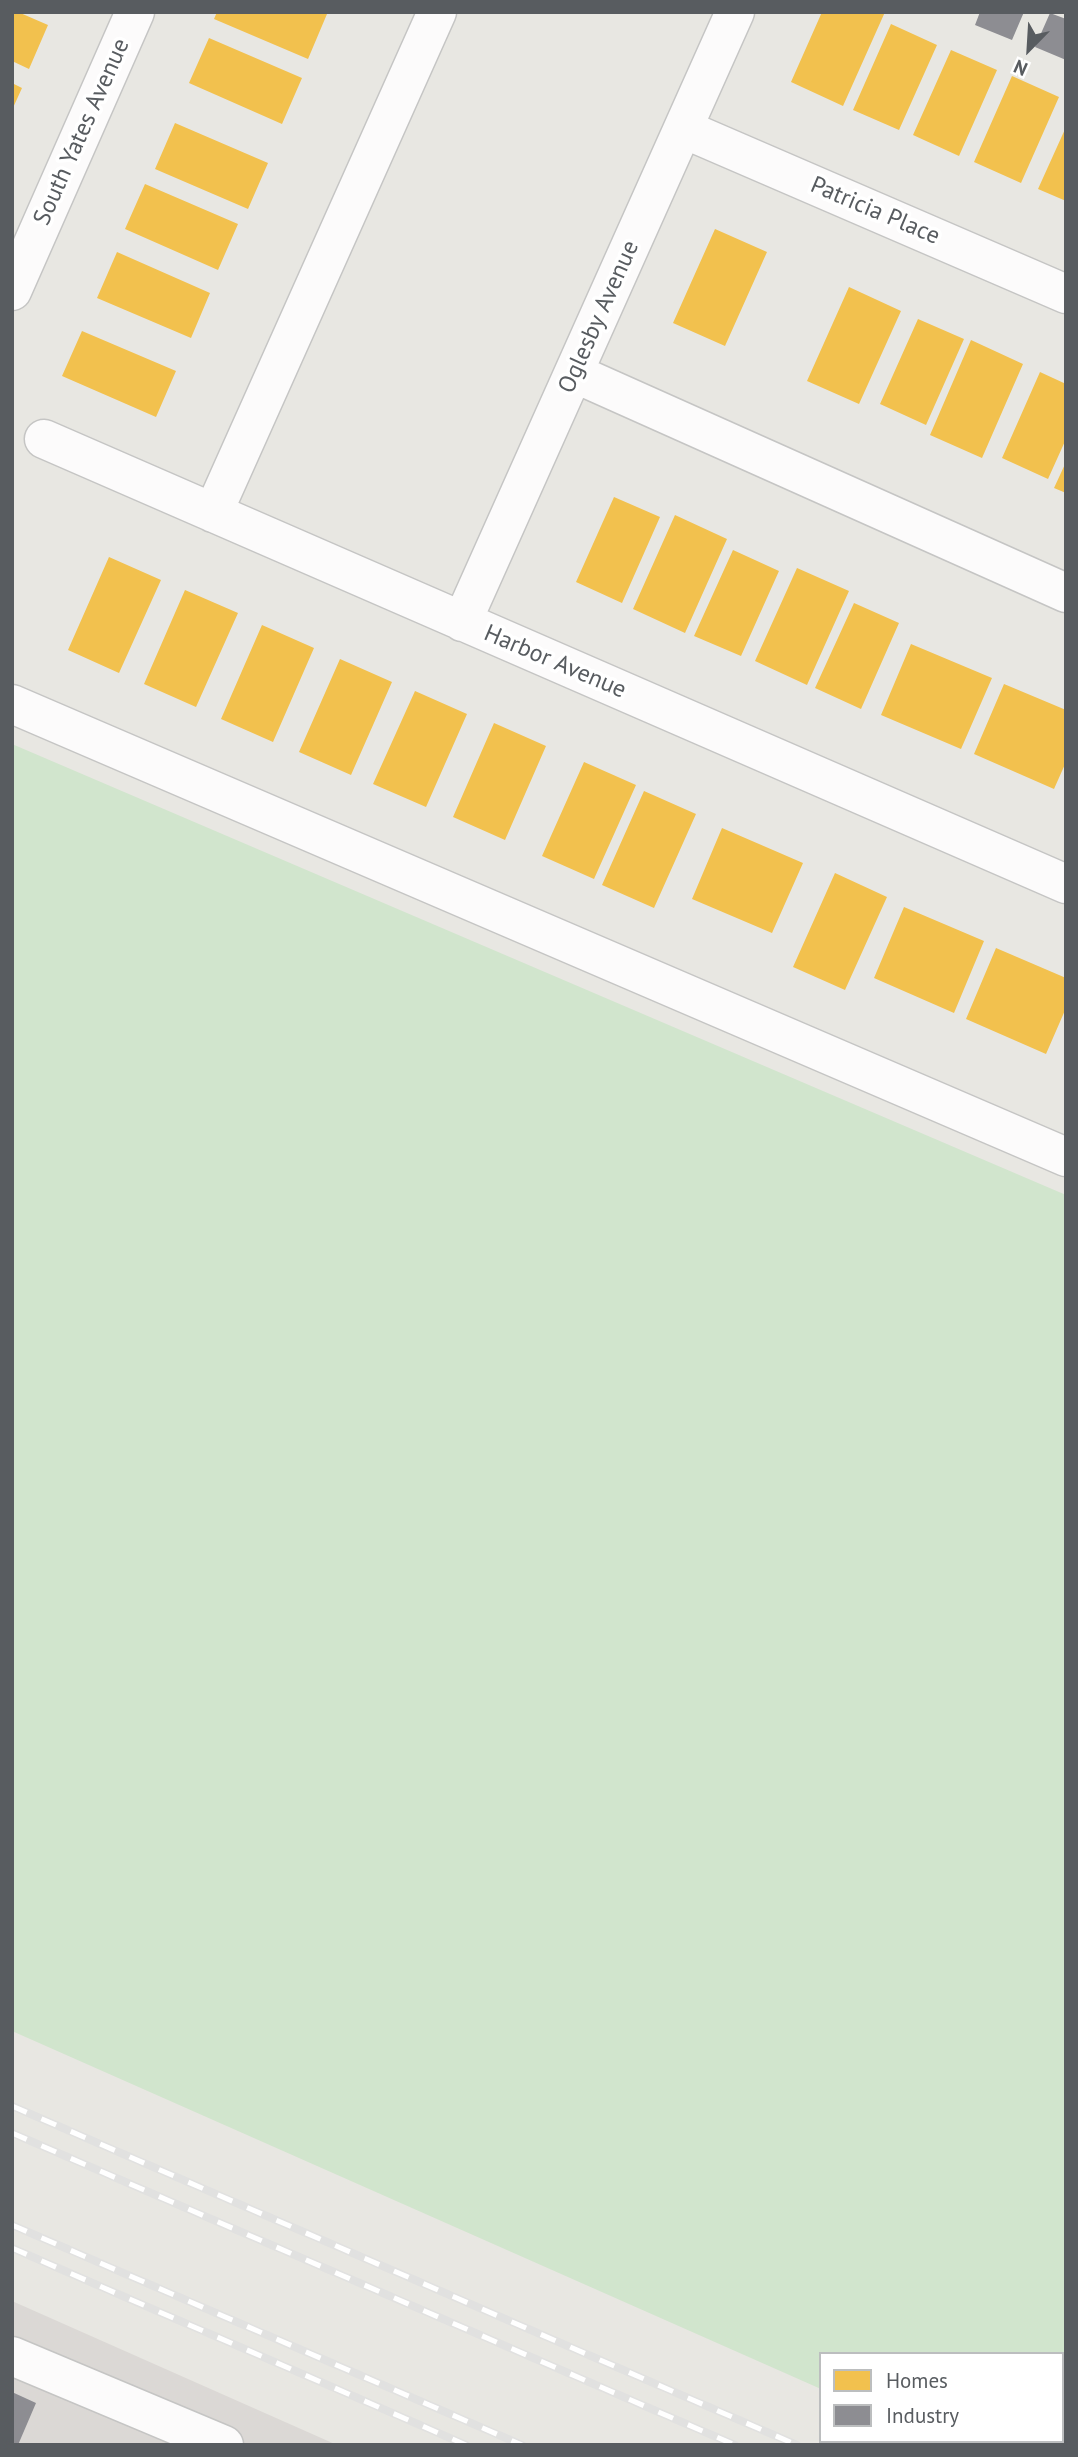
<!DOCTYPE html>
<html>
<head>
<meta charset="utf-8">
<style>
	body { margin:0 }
	#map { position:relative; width:1078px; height:2457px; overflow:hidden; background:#e8e7e2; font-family:"PT Sans",sans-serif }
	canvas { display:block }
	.frame { position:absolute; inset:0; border:14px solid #585c60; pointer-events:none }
	.legend { position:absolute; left:819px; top:2352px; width:245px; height:91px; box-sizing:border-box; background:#fff; border:2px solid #bcbebf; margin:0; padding:9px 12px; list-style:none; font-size:21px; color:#585c60 }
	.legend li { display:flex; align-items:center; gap:14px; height:35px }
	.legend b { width:35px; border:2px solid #bcbebf }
	.north { position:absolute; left:994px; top:14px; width:70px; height:70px; -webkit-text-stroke:5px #fff; paint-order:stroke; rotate:204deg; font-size:19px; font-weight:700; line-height:28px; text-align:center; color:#585c60 }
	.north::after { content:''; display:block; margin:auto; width:24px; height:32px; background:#585c60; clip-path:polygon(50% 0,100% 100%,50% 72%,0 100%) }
</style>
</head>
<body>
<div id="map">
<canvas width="1078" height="2457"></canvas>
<div class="frame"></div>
<ul class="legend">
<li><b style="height:19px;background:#f2c14e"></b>Homes</li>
<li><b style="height:19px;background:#8d8d92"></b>Industry</li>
</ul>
<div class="north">N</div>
</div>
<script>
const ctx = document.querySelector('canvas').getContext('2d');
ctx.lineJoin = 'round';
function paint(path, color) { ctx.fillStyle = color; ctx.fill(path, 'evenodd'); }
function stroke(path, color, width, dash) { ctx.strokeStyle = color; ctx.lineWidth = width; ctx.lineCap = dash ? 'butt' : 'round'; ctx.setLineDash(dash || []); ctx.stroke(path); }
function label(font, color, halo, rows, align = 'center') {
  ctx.font = font + ' "PT Sans",sans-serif'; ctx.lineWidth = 7; ctx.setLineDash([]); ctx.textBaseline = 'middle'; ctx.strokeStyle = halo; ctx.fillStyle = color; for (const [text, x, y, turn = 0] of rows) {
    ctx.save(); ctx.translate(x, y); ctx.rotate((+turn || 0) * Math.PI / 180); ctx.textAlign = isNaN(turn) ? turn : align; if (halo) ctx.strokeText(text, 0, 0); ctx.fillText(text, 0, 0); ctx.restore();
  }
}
const industrial = new Path2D(`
	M12 2301 337 2445H12Z`);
const green = new Path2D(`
	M12 744 1066 1195V2445H946L938 2441H1062V2354H821V2389L12 2031Z`);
const homes = new Path2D(`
	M12 12H18L48 25 29 69 12 61Z
	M217 12H324L327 14 308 59 214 19Z
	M822 12H885L843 106 791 82Z
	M891 24 937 45 899 130 853 110Z
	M209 38 302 78 282 124 189 83Z
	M951 50 997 70 959 156 913 135Z
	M1012 76 1059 97 1021 183 974 162Z
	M12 83 22 88 12 110Z
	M175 123 268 163 248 209 155 169Z
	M1066 127V201L1038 189Z
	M145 184 238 224 218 270 125 229Z
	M715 229 767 252 725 346 673 323Z
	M117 252 210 293 191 338 97 298Z
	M849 287 901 311 859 404 807 381Z
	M918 319 964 339 926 425 880 404Z
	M82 331 176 371 156 417 62 376Z
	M971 340 1023 364 982 458 930 435Z
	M1040 372 1066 384V439L1048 479 1002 458Z
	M1066 462V493L1054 488Z
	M614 497 660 517 622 603 576 582Z
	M675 515 727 539 685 633 633 609Z
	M733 550 779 571 741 656 694 636Z
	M109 557 161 580 119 673 68 650Z
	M797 568 849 591 807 685 755 661Z
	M185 590 238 613 196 707 144 684Z
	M854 603 899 623 861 709 815 688Z
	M262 625 314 648 273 742 221 719Z
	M911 644 992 678 961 749 881 715Z
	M340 659 392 682 351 775 299 752Z
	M1004 684 1066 710V762L1054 789 974 754Z
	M415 691 467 714 426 807 373 784Z
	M494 723 546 746 505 840 453 817Z
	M584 762 636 785 594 879 542 856Z
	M644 791 696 814 654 908 602 885Z
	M722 828 803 863 772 933 692 899Z
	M835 873 887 897 845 990 793 967Z
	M904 907 984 941 954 1013 874 978Z
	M996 948 1066 978V1008L1046 1054 966 1019Z`);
const industry = new Path2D(`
	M980 12H1024L1012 40 975 25Z
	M1050 13 1066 19V60L1035 47Z
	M12 2392 36 2403 18 2445H12Z`);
const minor = new Path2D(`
	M684 129 1066 294
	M12 291 135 12
	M574 373 1066 593
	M44 439 1066 884
	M213 513 437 12
	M462 622 735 12
	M12 704 1066 1157
	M12 2356 224 2445`);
const rail = new Path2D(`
	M12 2106 797 2445
	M12 2133 735 2445
	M12 2225 522 2445
	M12 2248 466 2445`);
const streetNames = [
	["South Yates Avenue",82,132,-66],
	["Patricia Place",875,211,23],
	["Oglesby Avenue",599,317,-66],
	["Harbor Avenue",555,662,23]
];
paint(industrial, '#dbd8d5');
paint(green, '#d1e5cd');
paint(homes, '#f2c14e');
paint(industry, '#8d8d92');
stroke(minor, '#c5c5c4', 41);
stroke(minor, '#fcfbfb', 38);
stroke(rail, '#e1e1e0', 8);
stroke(rail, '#fff', 5, [16]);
label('24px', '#585c60', '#fff', streetNames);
</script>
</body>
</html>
